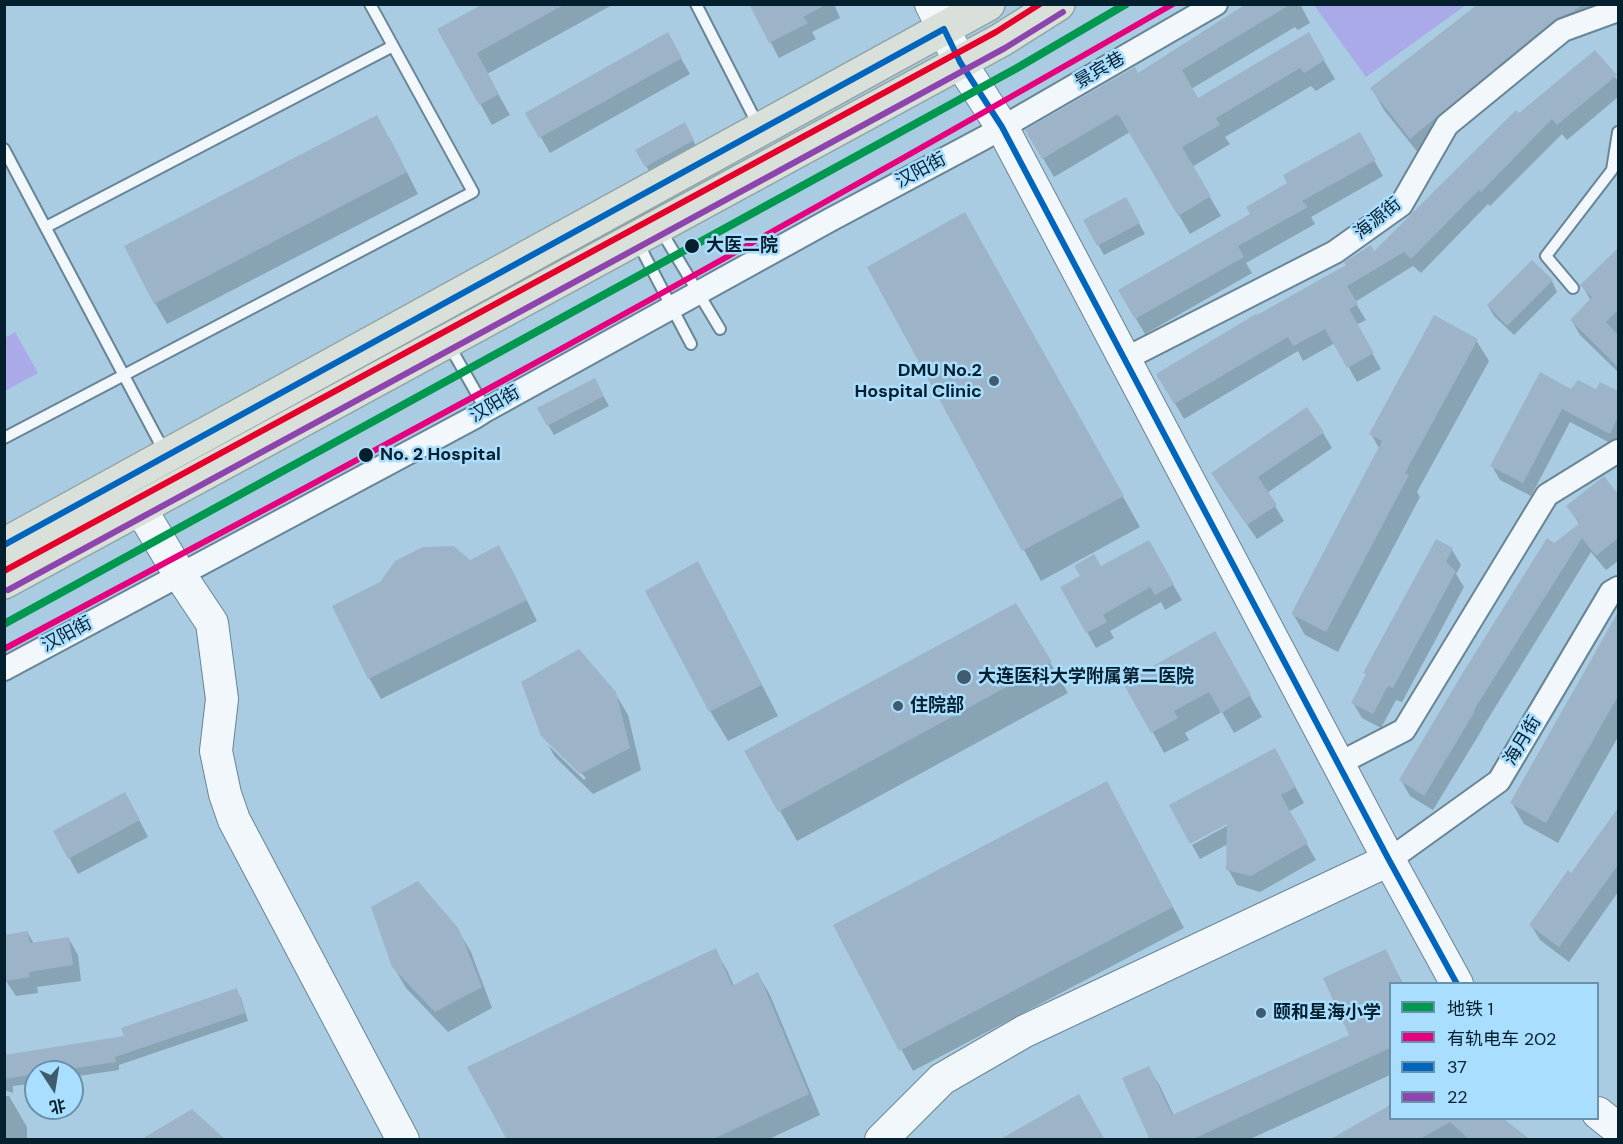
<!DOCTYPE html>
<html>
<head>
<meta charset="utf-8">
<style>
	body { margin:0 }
	#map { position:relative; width:1623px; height:1144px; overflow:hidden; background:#a9cce2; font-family:"DM Sans","Noto Sans SC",sans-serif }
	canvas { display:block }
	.frame { position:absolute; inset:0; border:6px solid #041f2e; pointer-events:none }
	.legend { position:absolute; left:1389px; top:982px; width:210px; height:138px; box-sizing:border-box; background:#aadefe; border:2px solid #6892ab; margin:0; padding:8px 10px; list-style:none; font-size:18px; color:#041f2e }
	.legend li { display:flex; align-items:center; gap:12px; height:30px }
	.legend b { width:30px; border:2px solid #6892ab }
	.north { position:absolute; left:24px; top:1060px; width:60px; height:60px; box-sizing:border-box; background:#aadefe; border:2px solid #6892ab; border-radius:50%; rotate:168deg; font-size:16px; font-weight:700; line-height:24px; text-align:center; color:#041f2e }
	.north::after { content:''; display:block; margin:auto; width:21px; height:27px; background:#3e5c6d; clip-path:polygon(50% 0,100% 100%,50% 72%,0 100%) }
</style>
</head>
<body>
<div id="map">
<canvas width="1623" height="1144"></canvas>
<div class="frame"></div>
<ul class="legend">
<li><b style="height:8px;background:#00984e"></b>地铁 1</li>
<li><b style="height:8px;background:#e5007d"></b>有轨电车 202</li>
<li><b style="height:8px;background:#0065bd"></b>37</li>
<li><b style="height:8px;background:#8e44ad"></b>22</li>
</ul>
<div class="north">北</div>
</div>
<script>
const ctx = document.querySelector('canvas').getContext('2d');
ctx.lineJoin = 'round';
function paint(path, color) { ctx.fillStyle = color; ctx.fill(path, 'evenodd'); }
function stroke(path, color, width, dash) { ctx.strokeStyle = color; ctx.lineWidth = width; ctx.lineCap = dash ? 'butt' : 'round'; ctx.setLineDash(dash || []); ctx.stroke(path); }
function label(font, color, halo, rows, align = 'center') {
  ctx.font = font + ' "DM Sans","Noto Sans SC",sans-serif'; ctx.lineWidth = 5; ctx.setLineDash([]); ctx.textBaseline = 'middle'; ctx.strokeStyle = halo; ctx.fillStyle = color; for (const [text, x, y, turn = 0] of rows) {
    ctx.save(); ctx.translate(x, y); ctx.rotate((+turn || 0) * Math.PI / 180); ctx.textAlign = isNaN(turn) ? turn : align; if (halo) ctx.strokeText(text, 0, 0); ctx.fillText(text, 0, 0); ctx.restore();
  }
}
const green = new Path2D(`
	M1314 5H1466L1366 77Z
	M15 332 38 373 5 391V338Z`);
const shadow = new Path2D(`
	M486 4H614L487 74 510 115 492 125 439 30Z
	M750 4H834L840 18 812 32 816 39 779 58Z
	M1249 4H1300L1310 23 1298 30 1295 27 1191 89 1197 100 1308 34 1335 79 1316 91 1311 86 1225 137 1230 144 1192 167 1221 216 1190 234 1130 132 1054 177 1027 131 1138 75Z
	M1481 4H1616L1566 40 1423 159 1384 110 1372 89Z
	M667 34 690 74 550 153 527 113Z
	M1595 52 1618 81V97L1567 140 1562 134 1490 206 1488 204 1421 273 1413 266 1355 302 1366 320 1356 325 1381 369 1357 382 1335 343 1303 361 1298 351 1184 419 1158 374 1374 254 1519 115Z
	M684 124 699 151 652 176 637 150Z
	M1359 134 1383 176 1311 217 1315 224 1246 263 1252 273 1145 334 1120 291 1252 215 1289 184Z
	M389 137 418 194 167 324 155 303Z
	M1125 199 1145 234 1104 255 1085 221Z
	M981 244 1140 527 1041 581 869 267Z
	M1618 250V372L1580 335 1572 321 1591 301 1582 285Z
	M1552 281 1557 292 1514 335 1494 316 1488 306Z
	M1476 340 1489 361 1417 492 1420 497 1338 652 1305 635 1293 614 1379 448 1371 434Z
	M1600 384 1618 393V447L1570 422 1531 496 1500 480 1492 466 1572 391H1596Z
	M600 390 609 406 554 435 539 409Z
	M1323 433 1332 448 1267 493 1284 521 1257 539 1222 489Z
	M1618 492V561L1606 570 1591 552 1483 727V728L1433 810 1410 796 1401 780 1555 545 1580 525 1568 507Z
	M1436 541 1452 550 1461 565 1456 574 1464 587 1402 702 1396 700 1381 728 1362 718 1353 703 1367 676 1365 673Z
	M1148 542 1182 600 1165 610 1161 602 1110 631 1114 638 1096 648 1062 587 1082 576 1101 568Z
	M470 562 511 568 537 621 381 699 369 678Z
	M715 594 778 716 728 741 710 711Z
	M1016 605 1068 693 797 841 780 811Z
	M1618 615V737L1558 843 1524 824 1512 803Z
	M1214 633 1262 717 1234 733 1222 712 1185 733 1189 740 1164 753 1126 683Z
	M615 693 628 715 641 770 593 794 555 757 548 745 584 780 586 778 547 739V742L542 735Z
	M1284 766 1304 803 1288 812 1316 860 1260 892 1237 885 1228 869V844L1200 859 1192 845 1234 822Z
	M1118 804 1184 928 913 1071 835 926Z
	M134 810 148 837 78 874 55 832Z
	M1618 810V892L1569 962 1540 940 1531 925 1572 875Z
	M458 930 471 952 492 1008 448 1032 406 988 393 966Z
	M28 933 34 944 69 939 78 955 81 981 37 987 38 993 16 996 6 981Z
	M715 950 727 970 734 986 758 974 770 995 820 1115 767 1140H509Z
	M1386 951 1403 984H1390V1075L1248 1140H1152L1149 1068 1161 1088 1174 1116 1351 1036Z
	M236 990 241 998 248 1021 119 1065V1070L72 1077V1072H36V1083L13 1086V1093L4 1090V1056L126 1037Z
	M4 1096H9L27 1127V1140H4Z
	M1390 1107V1118H1502L1529 1140H1332Z`);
const building = new Path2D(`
	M483 4H565L477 53 499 94 479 105 437 29Z
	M749 4H827L803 17 808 23 769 43Z
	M1246 4H1291L1182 70 1198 98 1309 32 1325 60 1304 73 1300 68 1216 118 1220 125 1182 147 1211 196 1178 216 1118 114 1042 159 1025 130 1135 67 1138 73Z
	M1478 4H1583L1574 11 1554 20 1410 139 1370 88Z
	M668 32 682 58 539 138 525 113Z
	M1595 50 1617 75 1557 125 1552 119 1481 192 1479 190 1411 259 1404 252 1347 286 1358 304 1349 309 1374 353 1347 368 1325 329 1293 346 1288 337 1174 404 1156 374 1256 314 1257 315 1346 265 1344 262 1371 245 1374 251 1516 110 1519 113Z
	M377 115 407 172 154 304 124 246Z
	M685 122 694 140 645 167 635 150Z
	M1360 132 1376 160 1302 201 1308 207 1238 246 1244 257 1135 319 1118 290 1250 214 1246 207 1287 183 1283 175Z
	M1126 197 1140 223 1097 246 1083 220Z
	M965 212 1124 496 1022 551 867 267Z
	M1618 248V310L1606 322 1618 335V367L1570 320 1592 297 1580 285Z
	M1532 260 1553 280 1507 326 1487 305Z
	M1434 315 1478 339 1405 473 1409 475 1326 632 1291 614 1382 441 1369 434Z
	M1540 372 1571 389 1578 380 1596 389 1600 382 1618 391V417L1610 434 1562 409 1523 483 1490 466Z
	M595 378 604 396 547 426 537 408Z
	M1307 407 1324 432 1258 477 1277 505 1247 525 1211 473Z
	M1604 476 1618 494V538L1596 556 1582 538 1474 710 1475 711 1424 796 1399 780 1462 674 1547 538 1554 543 1580 523 1566 506Z
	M1436 539 1453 548 1446 562 1456 571 1393 688 1388 686 1373 714 1351 703 1366 674 1363 673Z
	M1149 540 1174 584 1155 595 1150 587 1103 615 1107 622 1086 633 1060 587 1080 576 1074 566 1094 554 1101 566Z
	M499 545 527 600 368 679 332 606 380 582 395 561 423 547 454 546 470 560Z
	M698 561 762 685 709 712 645 591Z
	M1016 603 1052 662 778 812 744 751Z
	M1618 612V696L1546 823 1510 803Z
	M1215 631 1251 695 1221 713 1209 692 1174 711 1178 718 1151 733 1123 683Z
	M579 649 616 692 630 748 580 774 541 736 521 682Z
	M1275 748 1296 787 1281 795 1308 843 1251 876 1226 870 1227 824 1190 844 1169 805Z
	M1107 781 1173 907 899 1051 833 925Z
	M125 792 140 820 68 859 53 831Z
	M1618 808V865L1559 947 1529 925 1568 870 1571 873Z
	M418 881 459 929 482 987 435 1012 392 967 371 907Z
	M28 931 30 943 69 937 73 965 29 972 30 977 4 981V935Z
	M716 948 732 986 758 972 809 1094 711 1140H507L467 1067Z
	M1386 949 1402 984H1390V1048L1191 1140H1150L1122 1078 1149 1066 1172 1115 1349 1035 1323 978Z
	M237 988 245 1013 115 1057 116 1062 50 1072H36V1074L4 1079V1055L124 1036 121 1028Z
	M1079 1094 1105 1140H999Z
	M1390 1105V1119H1504L1531 1140H1470L1450 1122 1418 1140H1329Z
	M192 1109 226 1140H140Z`);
const lane = new Path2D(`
	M696 4 759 127
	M4 149 165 453
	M46 227 393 46
	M660 229 720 329
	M637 241 691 344
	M1573 288 1546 256 1612 170 1618 132
	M449 345 486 410
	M4 438 473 192 370 4`);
const street = new Path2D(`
	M1125 359 1335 252 1401 205 1447 125 1563 30 1618 10
	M4 669 475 417 486 410 830 220 984 138 1216 4
	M1338 764 1404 730 1547 495 1618 451
	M1389 860 1499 781 1611 592 1618 588`);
const secondary = new Path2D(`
	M931 4 960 62 1002 127 1389 860 1457 984
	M140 508 180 575 212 623 222 699 216 751 225 794 234 820 403 1140
	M1598 1113 1618 1129
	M881 1140 942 1079 1025 1031 1389 860`);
const highway = new Path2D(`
	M4 545 988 4
	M4 582 1001 40 1058 4`);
const bus1 = new Path2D(`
	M4 545 944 29 960 62 1002 127 1389 860 1457 984`);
const bus2 = new Path2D(`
	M8 590 1005 48 1063 12`);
const bus3 = new Path2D(`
	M4 571 996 32 1040 4`);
const tram1 = new Path2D(`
	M4 649C162 564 320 481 477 395 711 267 942 137 1173 4`);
const metro1 = new Path2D(`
	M4 624 1017 68 1126 4`);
const markers = [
	[692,246,8,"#041f2e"],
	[994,381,6,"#3e5c6d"],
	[366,455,8,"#041f2e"],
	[964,677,8,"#3e5c6d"],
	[898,706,6,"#3e5c6d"],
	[1261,1013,6,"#3e5c6d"]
];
const streetNames = [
	["景宾巷",1100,71,-30],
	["汉阳街",921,171,-28],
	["海源街",1378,219,-39],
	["汉阳街",495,405,-30],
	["汉阳街",67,635,-28],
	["海月街",1523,741,-59]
];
const stopNames = [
	["大医二院",706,246],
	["No. 2 Hospital",380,455]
];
const poiNames = [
	["DMU No.2",982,371,"right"],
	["Hospital Clinic",982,392,"right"],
	["大连医科大学附属第二医院",978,677],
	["住院部",910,706],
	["颐和星海小学",1273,1013]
];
paint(green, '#aaaae8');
paint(shadow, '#0003');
paint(building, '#9db4c8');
stroke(lane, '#688596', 14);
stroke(street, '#688596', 26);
stroke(secondary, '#688596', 34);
stroke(highway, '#91a4a5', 36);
stroke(lane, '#f2f7fb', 10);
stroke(street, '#f2f7fb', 22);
stroke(secondary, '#f2f7fb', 32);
stroke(highway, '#d9e0d9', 33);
stroke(bus1, '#0065bd', 6);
stroke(bus2, '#8e44ad', 6);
stroke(bus3, '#e4002b', 6);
stroke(tram1, '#e5007d', 6);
stroke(metro1, '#00984e', 8);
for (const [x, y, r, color] of markers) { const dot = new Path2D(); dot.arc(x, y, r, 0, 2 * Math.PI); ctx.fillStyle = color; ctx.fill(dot); stroke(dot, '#aadefe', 2); }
label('18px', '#041f2e', '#aadefe', streetNames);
label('bold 18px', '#041f2e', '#aadefe', stopNames, 'left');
label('bold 18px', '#041f2e', '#aadefe', poiNames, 'left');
</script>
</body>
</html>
